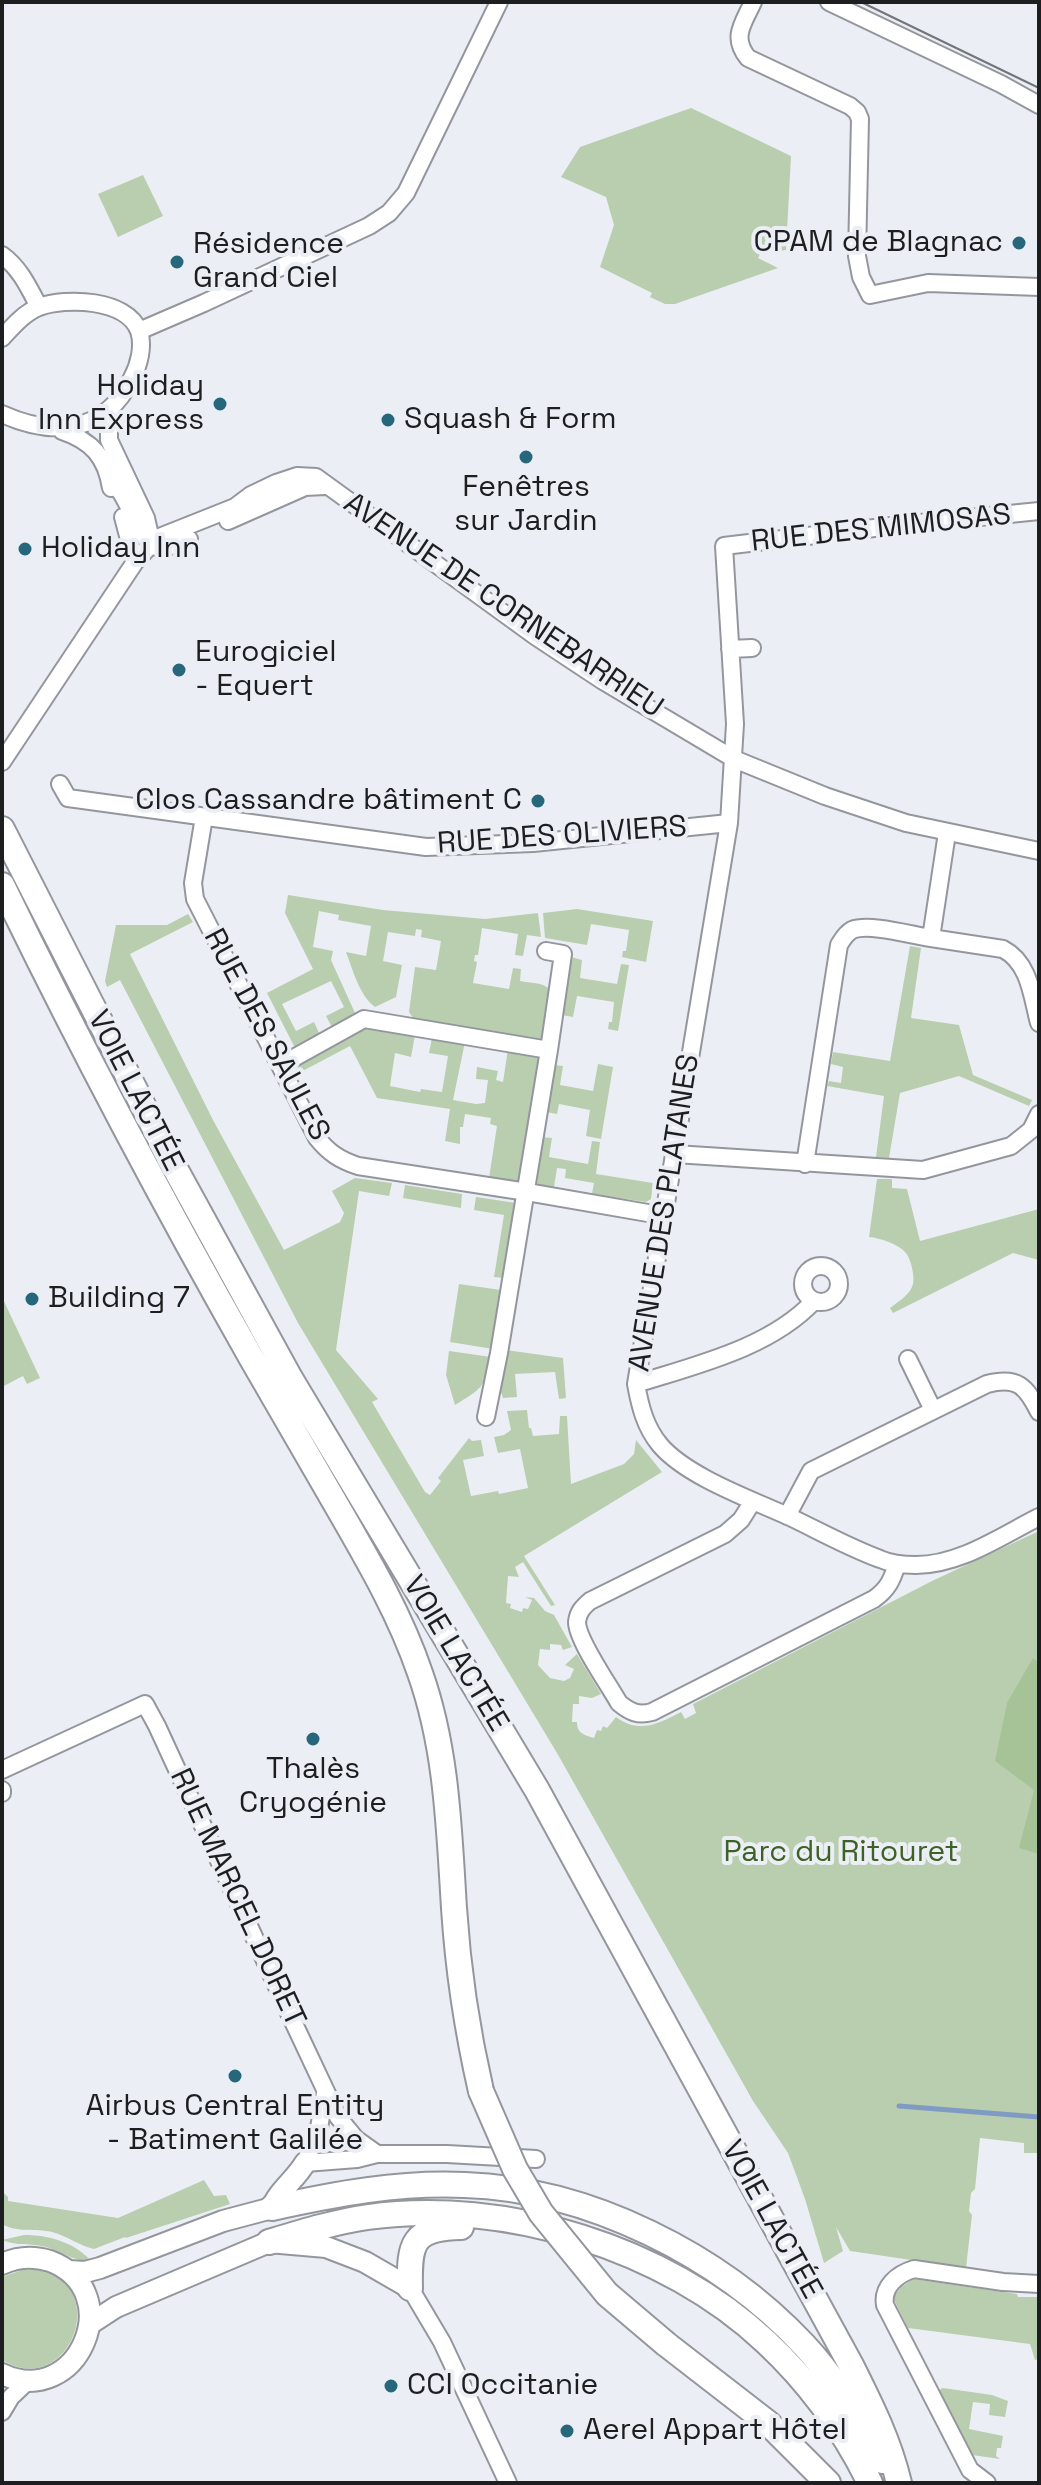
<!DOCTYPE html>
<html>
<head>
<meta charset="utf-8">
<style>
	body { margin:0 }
	#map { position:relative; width:1041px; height:2485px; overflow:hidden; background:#ebeff5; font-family:"Space Grotesk",sans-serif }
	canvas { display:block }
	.frame { position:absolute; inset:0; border:4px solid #1d1e20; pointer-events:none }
</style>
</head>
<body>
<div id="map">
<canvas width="1041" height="2485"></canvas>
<div class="frame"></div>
</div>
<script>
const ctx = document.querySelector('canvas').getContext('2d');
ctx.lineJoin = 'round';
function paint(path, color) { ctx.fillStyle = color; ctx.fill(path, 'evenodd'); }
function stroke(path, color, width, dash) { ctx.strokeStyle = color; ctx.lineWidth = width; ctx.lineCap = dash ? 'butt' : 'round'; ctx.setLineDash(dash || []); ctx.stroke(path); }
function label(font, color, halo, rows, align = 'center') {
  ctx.font = font + ' "Space Grotesk",sans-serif'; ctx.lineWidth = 8; ctx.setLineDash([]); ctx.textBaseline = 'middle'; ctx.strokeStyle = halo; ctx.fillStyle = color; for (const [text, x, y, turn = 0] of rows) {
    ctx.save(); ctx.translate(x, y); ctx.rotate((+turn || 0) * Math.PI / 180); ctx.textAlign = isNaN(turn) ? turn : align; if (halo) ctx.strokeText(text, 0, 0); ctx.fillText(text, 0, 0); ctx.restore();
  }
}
const green = new Path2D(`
	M691 108 791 156 786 250 770 252 763 248 758 258 778 268 675 304H665L650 297 652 293 600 267 614 225 606 197 561 177 580 147Z
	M143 175 163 216 118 237 98 194Z
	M288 895 383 910 485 919 538 913 541 937 527 935 523 956 515 955 518 934 482 928 478 955H475L474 961 477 962 473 983 509 989 513 968 521 969 520 981C530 983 545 982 551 991L543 1037 536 1040 415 1021 409 1012 415 967 436 970 441 941 421 937 422 930 416 929 415 936 388 932 383 961 402 965 396 997 375 1007C359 995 353 970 346 952L366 956 371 926 338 920 339 915 319 911 313 947 333 951 331 960 355 1013 353 1017 333 1029 326 1016 344 1007 331 981 282 1004 296 1031 314 1022 320 1035 295 1048 267 993 313 969 285 913Z
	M577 909 653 921 646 962 622 957 623 951H626L629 930 591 924 587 945 545 938 543 913Z
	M188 914 193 922 130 954 213 1120 284 1250 340 1222 344 1213 332 1191 355 1178 392 1183 389 1196 359 1191 336 1350 378 1399 372 1402 425 1492 430 1495 441 1481 438 1478 469 1438 472 1441 481 1440 484 1456 463 1460 471 1496 498 1491 499 1494 528 1488 520 1449 498 1453 494 1437 504 1435 511 1430 507 1411 527 1410 529 1428H531L533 1436 559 1434 560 1416H567L571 1484 624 1464 634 1454 636 1440 662 1472 524 1556 555 1605 551 1606 523 1562 515 1567 519 1577 508 1576 506 1603 511 1604 510 1608 522 1612 523 1608 528 1609 532 1600 525 1597 534 1598 545 1611 554 1615 572 1647 563 1650 561 1645 550 1644V1650L540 1649 538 1665 550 1678 564 1681 570 1678 574 1669 565 1665 577 1654 601 1694 592 1698 579 1696V1704H573L572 1722H577C577 1734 585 1735 594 1738L597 1730 601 1731 603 1726 607 1728 616 1717C639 1734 658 1724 681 1712L685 1719 696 1713 693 1704 932 1581 1039 1531V2153H1024V2143L980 2138 975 2189 971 2193 969 2211 972 2215 966 2268 850 2251 836 2227 843 2251 824 2263 805 2199 788 2153 753 2101 557 1753 298 1323 120 980 107 987 105 981 116 925H167Z
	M910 946 921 948 911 1018 959 1025 973 1075 1032 1100 1029 1106 959 1076 900 1093 889 1158 876 1157 884 1096 827 1086 829 1081 841 1083 843 1067 831 1064 833 1052 890 1061Z
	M571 957 582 960 580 978 617 984 621 964 629 965 618 1031 608 1029 609 1022H612L614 1002 577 996 573 1017 562 1015Z
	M370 1028 415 1035 411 1057 395 1053 390 1086 420 1092 421 1089 442 1092 448 1056 429 1053 432 1038 465 1042 453 1100 476 1104 485 1103 488 1080 476 1079 477 1067 498 1071 496 1080 503 1082 508 1049 537 1056 540 1059 521 1179 517 1181 489 1178 497 1126 490 1124 491 1118 465 1114 463 1127H460V1144L445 1141 450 1109 377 1098 350 1046 295 1075 300 1063 363 1029Z
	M598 1064 613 1067 601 1139 586 1136 590 1110 559 1104 557 1114 546 1112 554 1065 563 1066 560 1085 593 1091Z
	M542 1137 552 1138 549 1157 588 1164 592 1141 600 1142 596 1174 653 1183 651 1199 646 1202 592 1194 594 1183 565 1178 566 1169 557 1168 554 1187 537 1185Z
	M877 1179H892V1188L907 1189 920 1241 1039 1209V1260L1013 1253 893 1313 890 1308C899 1301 910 1295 913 1284 915 1277 911 1258 905 1252 898 1244 880 1238 869 1237Z
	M405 1185 462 1194 461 1208 403 1198Z
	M476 1197 516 1203 504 1278 494 1277 504 1215 474 1210Z
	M459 1284 501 1290 493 1349 450 1342Z
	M2 1297 40 1378 27 1384 23 1376 2 1387Z
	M506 1350 563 1358 566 1398 559 1399 555 1372 515 1374 517 1397 503 1398 500 1389Z
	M449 1351 491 1357C485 1388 481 1389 455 1405L446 1375Z
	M204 2180 214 2196 226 2195 230 2204 126 2238 125 2237 94 2249C80 2246 67 2236 52 2232 35 2228 17 2233 2 2224V2191L8 2197V2201L118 2218Z
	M24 2235C50 2235 76 2243 92 2262 74 2262 60 2250 42 2246 28 2243 16 2246 2 2240Z
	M22 2270C27 2270 35 2269 41 2271 112 2288 68 2400 2 2360V2277Z
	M913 2279 1017 2294 1018 2297H1039V2359L1035 2360 1030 2344 908 2328 893 2298 901 2287Z
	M943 2388 992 2395 1008 2401 1005 2417 989 2415 990 2404 973 2402 969 2429 1003 2436 1001 2448H997L996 2456 1000 2459 972 2455 939 2390Z`);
const forest = new Path2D(`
	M1033 1658 1039 1663V1854L1019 1848 1034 1790 995 1761 1007 1703Z`);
const stream = new Path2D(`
	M899 2106 1039 2117`);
const minor = new Path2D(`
	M753 2C743 24 731 37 748 58L850 106 857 112 860 119 857 256 861 277 870 295 928 283 1039 287
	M829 2 1001 84 1039 105
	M2 255C20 268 29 288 39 307
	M139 331 204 303 369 226 389 213 406 193 499 2
	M2 338C13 326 24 313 39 307 66 297 127 299 139 331 144 346 139 365 132 378 105 434 53 437 2 414
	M109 409V440L146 518 151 540
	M62 431C92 441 106 457 111 488
	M109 477C127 495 134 524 151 546L165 548 189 539
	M1039 511 891 526 724 546 735 724 729 823 636 1384C640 1406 645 1427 660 1445 687 1477 753 1500 792 1518 821 1532 850 1548 880 1559 891 1564 904 1565 916 1565 960 1565 1001 1536 1039 1517
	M123 517 135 562
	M228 521 305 487 325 486
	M730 649 752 648
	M2 762 135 562 157 538 235 507 251 495 276 483 297 476 316 477 535 636 603 681 734 759 825 796 906 823 1039 851
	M60 784 68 798 426 847 533 843 729 823
	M204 817 193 883 195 899 317 1138C329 1153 340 1160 358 1166L527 1192 665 1216
	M947 833 931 938 1003 949C1030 963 1032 997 1039 1023
	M546 951 563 954 549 1050
	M281 1065 364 1019 549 1050 499 1353 486 1417
	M675 1154 923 1170 1011 1146 1031 1130 1039 1114
	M805 1164 839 945C843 939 845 934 852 930 869 923 911 935 931 938
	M803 1284a18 18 0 1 1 36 0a18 18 0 1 1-36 0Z
	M908 1359 933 1410
	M636 1384C696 1365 770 1348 814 1301
	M753 1501 741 1520 725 1534 590 1601C583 1607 578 1612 577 1622 577 1640 609 1685 619 1703 630 1712 638 1716 652 1712L874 1599C888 1589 892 1580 897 1564
	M787 1516 811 1471 987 1384C1017 1376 1026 1386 1039 1412
	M2 1770 145 1704 157 1726 290 2015 338 2117 356 2139 377 2154H447L536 2159
	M2 1790V1793
	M305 2163 357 2159 377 2154
	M305 2163 319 2128 325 2093
	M410 2288 442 2342 508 2483
	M2 2412 11 2397 28 2381
	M987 2483 970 2470 885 2305C882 2287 897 2274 914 2269L1003 2282 1039 2284`);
const major = new Path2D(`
	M2 2264C17 2257 34 2256 50 2261 129 2291 78 2410 2 2374
	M69 2271 85 2272 100 2268 223 2221 272 2208C277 2192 296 2179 305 2163
	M90 2324 116 2307 269 2242 326 2247 365 2262 410 2288`);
const highway = new Path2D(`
	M2 829 177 1172 290 1378 537 1790 852 2367C871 2405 889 2441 899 2483
	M2 885C80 1046 164 1204 252 1359 282 1410 311 1462 341 1513 371 1565 401 1617 420 1673 447 1749 449 1829 454 1908 458 1970 467 2030 481 2091
	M272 2208C335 2194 399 2182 465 2185 588 2189 720 2255 804 2345 836 2379 859 2421 883 2461
	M269 2242C302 2232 334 2222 368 2217 505 2198 666 2248 766 2342 810 2383 844 2430 870 2483
	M410 2288C409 2243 412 2228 461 2227
	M666 2344 768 2423 828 2483`);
const tram = new Path2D(`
	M861 2 1039 88`);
const highwayBridge = new Path2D(`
	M481 2091 515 2169 541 2213 607 2294 666 2344`);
const markers = [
	[1019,243,8,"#26677b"],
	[177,262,8,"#26677b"],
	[220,404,8,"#26677b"],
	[388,420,8,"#26677b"],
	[526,457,8,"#26677b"],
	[25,549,8,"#26677b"],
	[179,670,8,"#26677b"],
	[538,801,8,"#26677b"],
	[32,1299,8,"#26677b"],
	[313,1739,8,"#26677b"],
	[235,2076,8,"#26677b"],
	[391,2386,8,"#26677b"],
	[567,2431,8,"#26677b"]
];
const poiNames = [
	["CPAM de Blagnac",1003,243,"right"],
	["Résidence",193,245],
	["Grand Ciel",193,279],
	["Holiday",204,387,"right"],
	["Inn Express",204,421,"right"],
	["Squash & Form",404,420],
	["Fenêtres",526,488,"center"],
	["sur Jardin",526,522,"center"],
	["Holiday Inn",41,549],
	["Eurogiciel",195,653],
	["- Equert",195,687],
	["Clos Cassandre bâtiment C",522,801,"right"],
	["Building 7",48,1299],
	["Thalès",313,1770,"center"],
	["Cryogénie",313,1804,"center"],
	["Airbus Central Entity",235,2107,"center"],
	["- Batiment Galilée",235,2141,"center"],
	["CCI Occitanie",407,2386],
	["Aerel Appart Hôtel",583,2431]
];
const streetNames = [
	["RUE DES MIMOSAS",881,529,-6],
	["AVENUE DE CORNEBARRIEU",503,606,34],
	["RUE DES OLIVIERS",562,836,-4],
	["RUE DES SAULES",266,1035,62],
	["VOIE LACTÉE",135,1091,63],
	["AVENUE DES PLATANES",665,1213,-81],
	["VOIE LACTÉE",455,1654,59],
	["RUE MARCEL DORET",237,1898,65],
	["VOIE LACTÉE",771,2220,61]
];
const parkNames = [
	["Parc du Ritouret",841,1853]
];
paint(green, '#b9ceae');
paint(forest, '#a6c397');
stroke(stream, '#7f9bc4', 5);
stroke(minor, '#93979d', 20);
stroke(major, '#93979d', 24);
stroke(highway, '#93979d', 28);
stroke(minor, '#fff', 16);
stroke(major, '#fff', 20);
stroke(highway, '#fff', 24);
stroke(tram, '#737579', 2);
stroke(highwayBridge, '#93979d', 28, []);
stroke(highwayBridge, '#fff', 24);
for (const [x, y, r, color] of markers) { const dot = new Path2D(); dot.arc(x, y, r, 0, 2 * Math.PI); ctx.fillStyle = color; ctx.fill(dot); stroke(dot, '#ebeff5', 3); }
label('30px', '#1d1e20', '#ebeff5', poiNames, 'left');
label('30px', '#1d1e20', '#ebeff5', streetNames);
label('30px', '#3e6226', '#ebeff5', parkNames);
</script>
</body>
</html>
